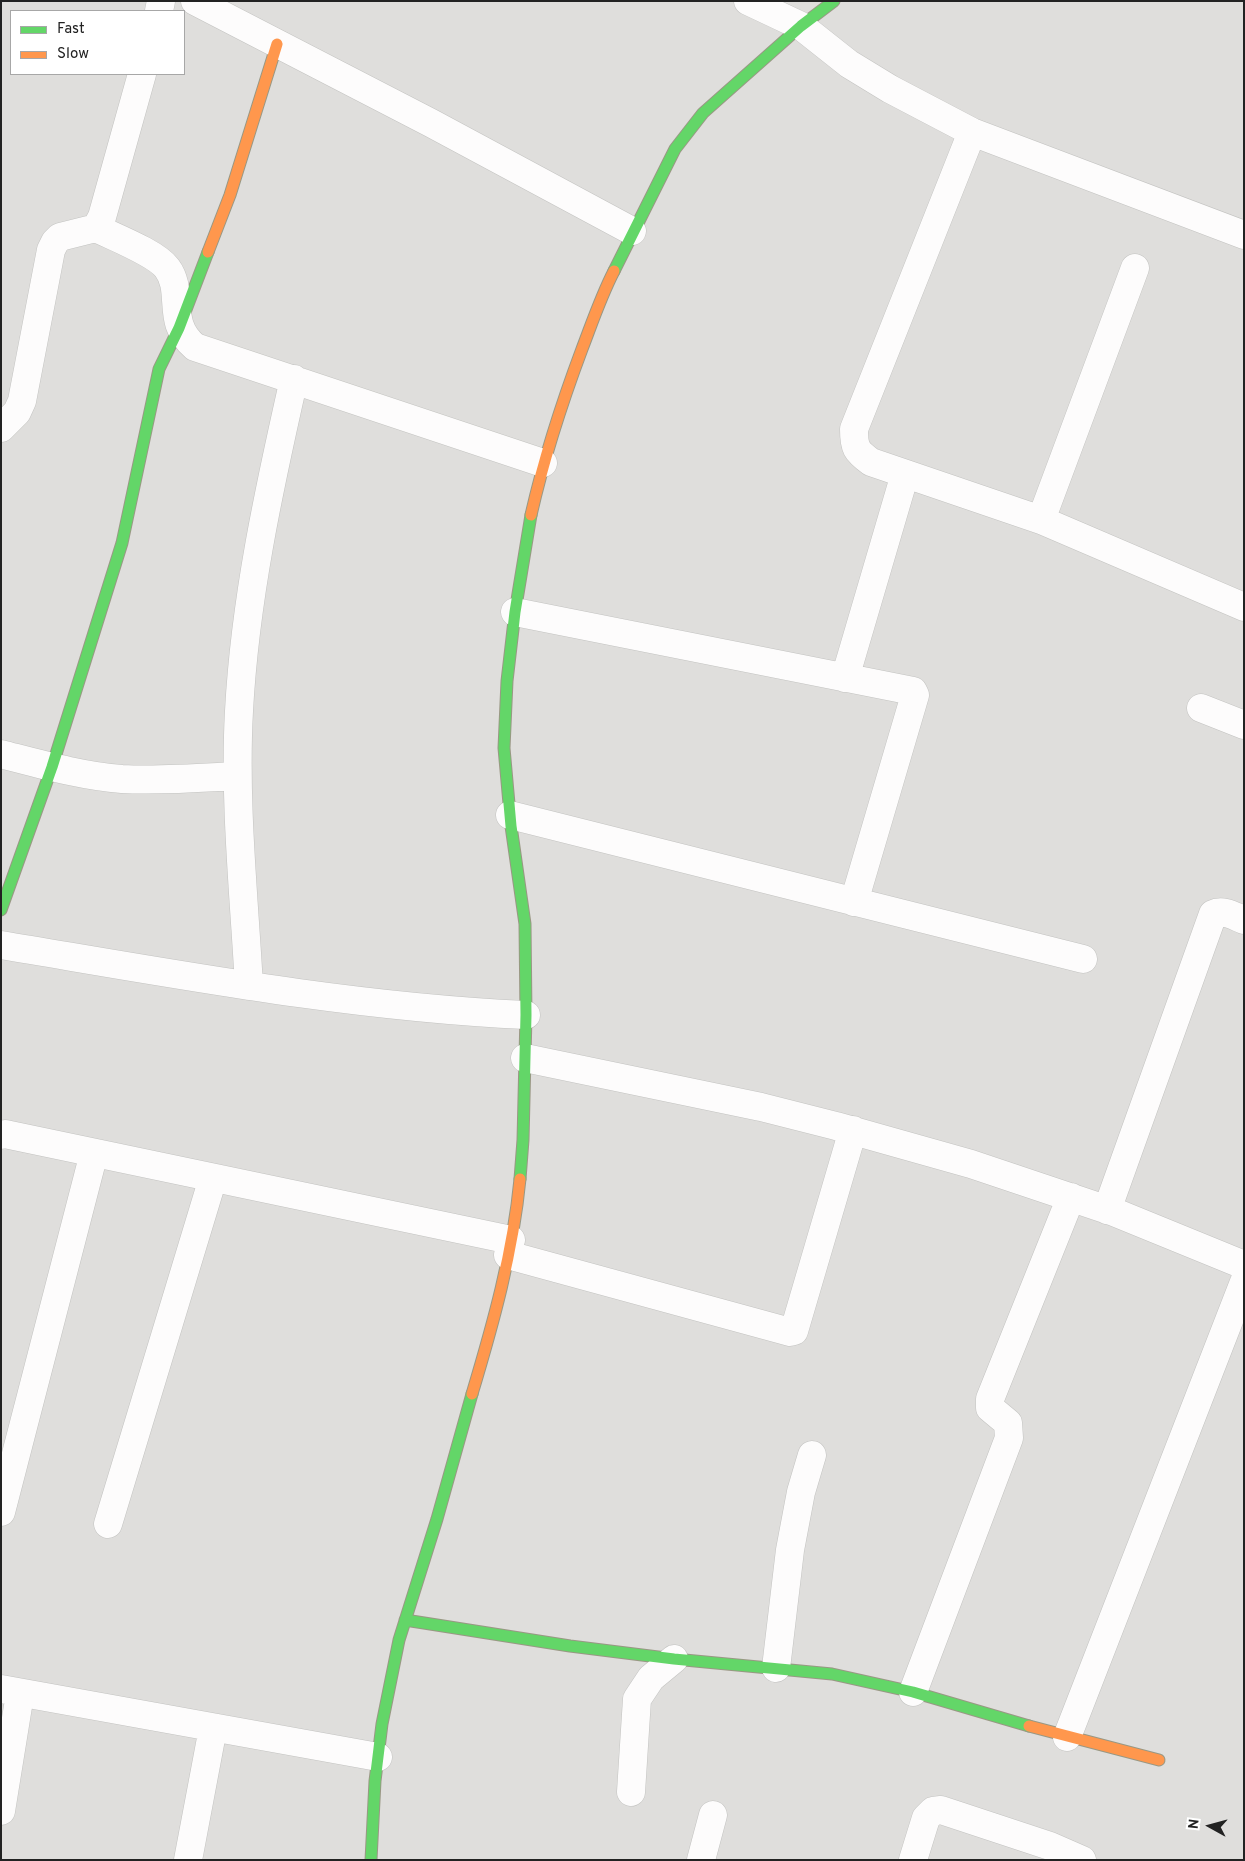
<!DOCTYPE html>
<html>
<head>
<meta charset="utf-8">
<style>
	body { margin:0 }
	#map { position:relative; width:1245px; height:1861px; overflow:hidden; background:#f0eeeb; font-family:Overpass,sans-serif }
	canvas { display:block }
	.frame { position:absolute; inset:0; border:2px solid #222; pointer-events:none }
	.legend { position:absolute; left:10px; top:10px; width:175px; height:65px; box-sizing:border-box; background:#fff; border:1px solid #a7a7a7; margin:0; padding:6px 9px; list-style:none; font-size:15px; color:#222 }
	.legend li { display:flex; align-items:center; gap:10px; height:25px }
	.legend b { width:25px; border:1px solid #a7a7a7 }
	.north { position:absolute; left:1185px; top:1801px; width:50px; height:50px; -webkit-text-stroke:4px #fff; paint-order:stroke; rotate:277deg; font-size:14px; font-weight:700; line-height:20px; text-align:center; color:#222 }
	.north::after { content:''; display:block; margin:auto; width:18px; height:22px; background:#222; clip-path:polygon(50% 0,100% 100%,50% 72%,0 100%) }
</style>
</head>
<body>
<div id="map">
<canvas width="1245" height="1861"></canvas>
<div class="frame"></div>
<ul class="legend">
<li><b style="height:6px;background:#63d668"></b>Fast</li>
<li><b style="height:6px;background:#ff974d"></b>Slow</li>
</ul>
<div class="north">N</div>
</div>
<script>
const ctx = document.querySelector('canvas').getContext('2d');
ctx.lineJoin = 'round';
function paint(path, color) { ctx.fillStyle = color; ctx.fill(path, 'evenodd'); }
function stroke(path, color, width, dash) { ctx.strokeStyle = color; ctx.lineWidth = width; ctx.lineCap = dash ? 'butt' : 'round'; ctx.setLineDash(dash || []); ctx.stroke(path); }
const residential = new Path2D(`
	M1 1H1244V1860H1ZM11 11H184V74H11Z`);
const street = new Path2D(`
	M195 1 431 123 632 231
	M748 1 801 26 849 64 890 89 972 132 1244 235
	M159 11 161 1
	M972 132 854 429C854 448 856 451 871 462L1041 520 1244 607
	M96 228C114 237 156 253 167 268 185 292 165 322 195 347L543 463
	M1 428 17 412 22 401 51 250 55 242 60 237 96 228 102 217 142 74
	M1041 520 1135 268
	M515 612 913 691 915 695 854 902
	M845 678 905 474
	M1201 708 1244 725
	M1 754C40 764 82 776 122 779 161 781 199 778 237 776
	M510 815 1083 959
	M1 945C175 974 350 1007 526 1015
	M249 986C244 895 234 802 239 711 245 599 269 489 294 379
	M525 1058 761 1107 836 1126 971 1164 1114 1212 1239 1263 1244 1268
	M1 1135 5 1134 511 1240
	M1107 1210 1213 914C1223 909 1234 916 1244 920
	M508 1255 790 1332 794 1331 853 1130
	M1 1512 94 1153
	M108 1524 213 1178
	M776 1668 790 1550 801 1492 812 1455
	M1 1689 378 1757
	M913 1692 1009 1438 1008 1423 990 1408V1399L1071 1197
	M1067 1737 1244 1282
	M631 1792 637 1699 651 1678 674 1659
	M1 1811 20 1694
	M188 1860 213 1728
	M701 1860 713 1815
	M913 1860 926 1818 933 1811 941 1810 1050 1846 1082 1860`);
const fast = new Path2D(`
	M614 271 675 149 703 113 801 26 834 1
	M1 910 52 767 122 543 159 369 179 328 208 252
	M520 1179 523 1140 526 1015 525 924 511 826 504 748 507 681 515 612 531 515
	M405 1620 570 1646 674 1659 832 1674 913 1692 1029 1726
	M371 1860 375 1781 382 1724 399 1640 437 1519 472 1394`);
const slow = new Path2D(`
	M208 252 230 195 277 44
	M531 515C544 458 561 405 582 349 592 323 601 296 614 271
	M472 1394C493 1324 513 1253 520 1179
	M1029 1726 1159 1760`);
paint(residential, '#dfdedc');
stroke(street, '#c3c3c1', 29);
stroke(fast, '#999884', 13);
stroke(slow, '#999884', 13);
stroke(street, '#fdfcfc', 28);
stroke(fast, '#63d668', 11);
stroke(slow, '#ff974d', 11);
</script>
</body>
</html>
